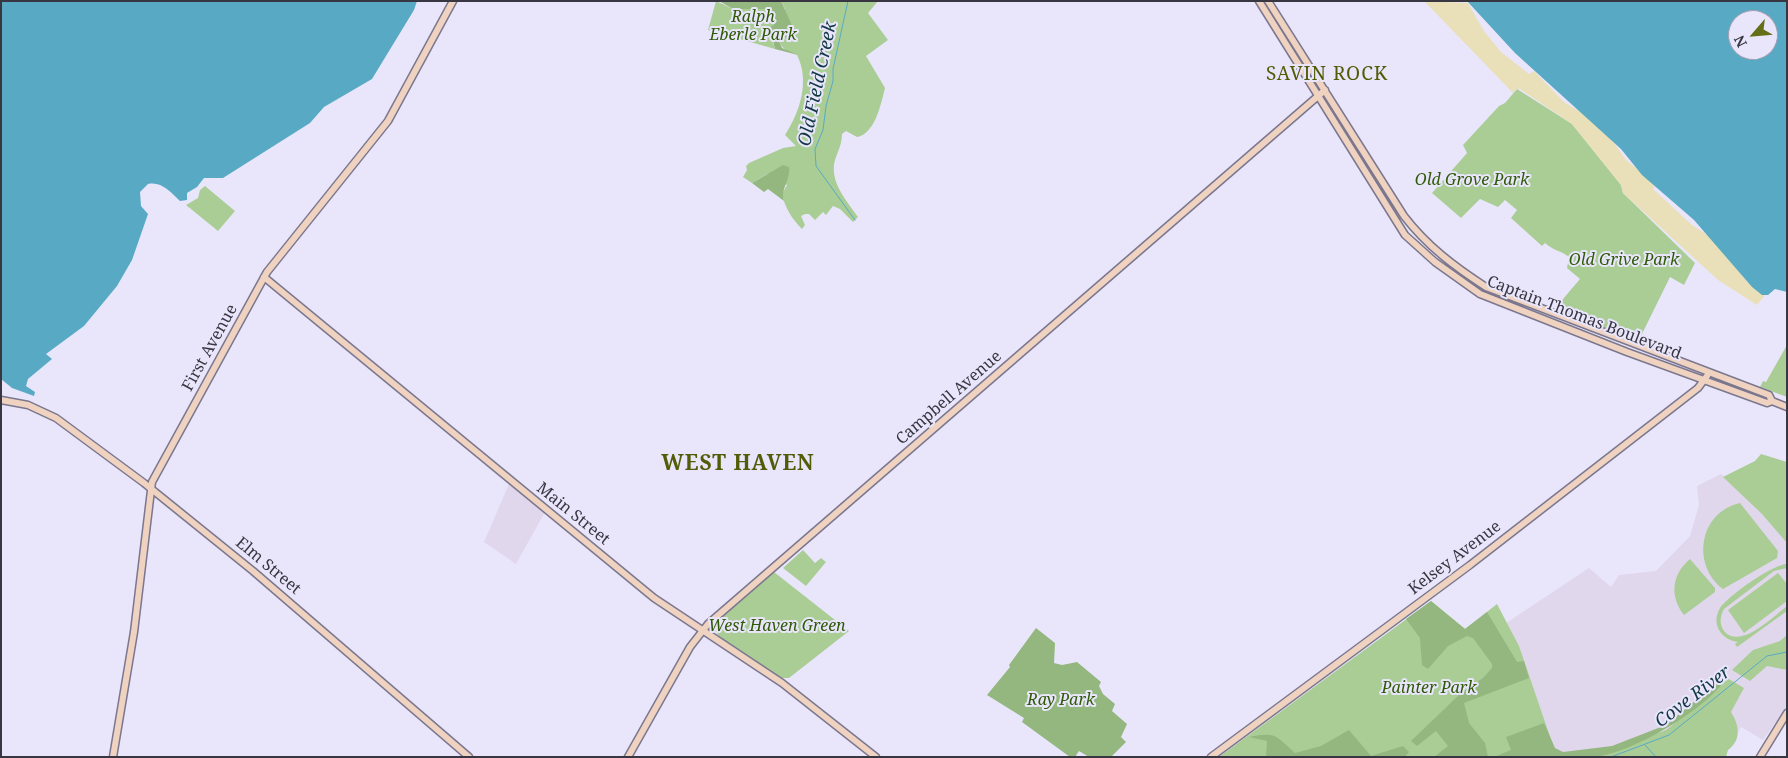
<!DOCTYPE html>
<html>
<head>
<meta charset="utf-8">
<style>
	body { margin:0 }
	#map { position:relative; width:1788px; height:758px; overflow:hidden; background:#e9e6fc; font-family:"Noto Serif",serif }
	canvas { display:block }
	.frame { position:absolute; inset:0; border:2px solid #383741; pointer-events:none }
	.north { position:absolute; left:1728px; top:10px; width:50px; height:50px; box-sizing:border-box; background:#e9e6fc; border:1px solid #a2a0b1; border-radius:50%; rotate:243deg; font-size:14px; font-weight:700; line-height:20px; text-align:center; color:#383741 }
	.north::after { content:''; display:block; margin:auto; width:18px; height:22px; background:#646f17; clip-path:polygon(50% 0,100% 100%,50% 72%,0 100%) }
</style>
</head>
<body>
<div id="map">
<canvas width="1788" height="758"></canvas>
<div class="frame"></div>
<div class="north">N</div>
</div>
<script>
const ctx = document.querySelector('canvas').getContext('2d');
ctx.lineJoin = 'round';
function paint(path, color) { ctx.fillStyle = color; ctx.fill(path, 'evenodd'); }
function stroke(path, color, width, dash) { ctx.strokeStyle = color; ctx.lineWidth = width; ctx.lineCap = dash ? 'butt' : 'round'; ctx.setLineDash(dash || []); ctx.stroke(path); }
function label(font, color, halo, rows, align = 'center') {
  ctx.font = font + ' "Noto Serif",serif'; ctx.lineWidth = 4; ctx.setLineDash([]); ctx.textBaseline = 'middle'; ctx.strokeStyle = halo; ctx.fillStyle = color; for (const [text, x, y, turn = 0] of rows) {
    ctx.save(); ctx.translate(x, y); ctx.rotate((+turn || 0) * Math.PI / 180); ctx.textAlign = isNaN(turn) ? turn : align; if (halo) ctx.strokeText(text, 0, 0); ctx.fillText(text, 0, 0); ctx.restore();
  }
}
const education = new Path2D(`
	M1721 474 1741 490 1787 541V650L1779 663 1787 672V707L1763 740 1741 727 1737 734 1612 757H1549L1497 629 1589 568 1611 587 1619 575 1656 571 1690 536 1699 505 1697 486Z
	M509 484 545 512 516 564 484 542Z`);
const green = new Path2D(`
	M716 1 733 9H769L774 16 772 39 775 49 708 30Z
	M781 1H878L868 13 888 40 866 56 885 88C881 104 875 134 857 137L846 131 842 134C842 144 838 151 835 160 829 182 847 201 858 217L853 222 840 209 833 206 826 215 823 212 815 220 809 214H805L801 216 805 225 802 229C792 219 785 208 782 194L787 185 767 174 752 183 743 177 747 170 746 166 749 163 783 148 796 146 785 135C800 112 810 81 797 55 787 51 781 49 778 38L781 37 785 9Z
	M1517 89 1572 124 1621 185 1623 193 1695 263 1684 285 1670 277 1641 336 1644 337 1641 342 1557 310V306L1580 279 1567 268 1569 257C1562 251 1552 250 1545 243L1542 246 1511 218 1517 210 1505 200 1498 207 1480 199 1461 218 1432 193 1467 153 1463 145 1499 106 1505 103Z
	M205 186 235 211 218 231 186 205 198 198 200 190Z
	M1787 345V397L1760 387 1763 381 1766 382Z
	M1761 454 1787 462V543L1762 514 1723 477 1755 461Z
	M1740 503 1778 551 1777 558 1723 589C1691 565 1699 512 1740 503Z
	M803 550 815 563 821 558 826 562 806 586 783 568Z
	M1690 559 1715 588V592L1684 615C1669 596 1672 574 1690 559Z
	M1787 564V568L1774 571 1724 609C1720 616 1719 624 1724 631 1740 650 1773 617 1787 606V611L1737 647 1735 644 1738 642C1730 641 1723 637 1719 630 1715 623 1716 615 1720 608 1728 596 1773 564 1787 564Z
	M774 572 849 631 789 678H782L721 639 714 629 719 620Z
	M1778 573 1787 584V601L1744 633 1728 610Z
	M1431 601 1465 629 1497 604 1519 646 1557 757H1219Z
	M1787 635V670L1767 666 1750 681 1732 670 1753 650 1780 641Z
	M1727 678 1744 688 1731 712C1740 726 1741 741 1728 750L1726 757H1595L1666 730 1716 691Z`);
const forest = new Path2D(`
	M719 1H781L795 32 793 36 778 39 782 48 798 55 775 49 770 28 775 23 774 16 769 9H733Z
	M783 165 789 167C791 180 780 189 784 201L768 189 764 192 752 183Z
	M1431 601 1465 629 1487 612 1517 662 1524 661 1529 678 1464 703 1469 723 1485 743 1488 757H1434L1448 746 1436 731 1417 746 1411 741 1461 693 1483 678 1492 668V664L1473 638 1467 636 1448 646 1428 669 1422 665 1420 638 1406 619Z
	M1036 628 1055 643 1054 663 1062 665 1077 662 1101 682 1099 686 1103 694 1115 704 1112 711 1127 724 1121 737 1126 742 1111 757H1089L1079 751 1075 757H1070L1022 722 1024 718 987 695 1010 667 1009 665Z
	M1725 676 1727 678C1705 710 1633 753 1594 757 1561 758 1526 757 1494 757L1511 750 1506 737 1544 723 1555 748 1563 752 1612 746 1666 725Z
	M1349 730 1371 756 1403 746 1409 752 1405 757H1266L1267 741 1249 737C1276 732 1275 735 1295 753L1321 746Z`);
const sand = new Path2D(`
	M1424 1 1468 3 1484 31 1501 52 1529 74 1534 71 1564 102 1589 117 1610 137 1626 160 1656 184 1653 189 1692 225 1719 242 1747 282 1767 293 1757 305 1718 280 1623 193 1621 185 1572 124 1520 89H1516L1513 93Z`);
const water = new Path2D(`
	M1 1H417L414 10 372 79 324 107 310 123 223 178H204L197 187 187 193V200L180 201C171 192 161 181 148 184L140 192 141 206 148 214 132 260 117 286 84 326 46 354 52 359 28 379 26 386 35 392 34 396 12 388 1 379Z
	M1467 1H1787V292L1775 289 1768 295H1762L1752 287 1694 220 1642 175 1621 149 1515 53ZM1738 20H1768V50H1738Z`);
const stream = new Path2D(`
	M848 1 833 69V81L826 106 823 130 815 149 816 166 855 220
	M1645 745 1656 757
	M1611 757 1669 735 1767 656 1787 652`);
const secondary = new Path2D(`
	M1259 1 1405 235 1435 262 1480 294 1627 352 1767 403 1772 401 1787 407
	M1268 1 1404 216C1427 246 1455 267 1486 287L1769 395 1772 401
	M264 277 654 598 782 683 876 757
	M1 400 28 405 56 418 144 483 253 571 469 757
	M113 757 134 632 152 482 267 272 388 121 453 1
	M628 757 690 647 708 624 1325 90
	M1211 757 1470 565 1698 388 1707 376
	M1760 757 1787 713`);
const parkNames = [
	["Ralph",753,17],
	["Eberle Park",753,35],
	["Old Grove Park",1472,180],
	["Old Grive Park",1624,260],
	["West Haven Green",777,626],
	["Painter Park",1429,688],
	["Ray Park",1061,700]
];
const streetNames = [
	["Captain Thomas Boulevard",1584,318,21],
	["First Avenue",210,348,-61],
	["Campbell Avenue",949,398,-41],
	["Main Street",573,514,39],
	["Kelsey Avenue",1455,558,-37],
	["Elm Street",268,566,40]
];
const waterNames = [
	["Old Field Creek",818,84,-78],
	["Cove River",1693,697,-37]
];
const quarterNames = [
	["SAVIN ROCK",1327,75]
];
const districtNames = [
	["WEST HAVEN",738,464]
];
paint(education, '#e1d7ec');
paint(green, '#aacd96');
paint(forest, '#93b77e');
paint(sand, '#e9e0ba');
paint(water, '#58aac4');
stroke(stream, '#58aac4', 1);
stroke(secondary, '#7a778f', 9);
stroke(secondary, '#efd3c0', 6);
label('italic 16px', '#2f5a06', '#e9e6fc', parkNames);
label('16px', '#383741', '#e9e6fc', streetNames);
label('italic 18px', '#123844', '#e9e6fc', waterNames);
ctx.letterSpacing = '1px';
label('19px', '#525c07', '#e9e6fc', quarterNames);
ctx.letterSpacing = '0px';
ctx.letterSpacing = '1px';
label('bold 21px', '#525c07', '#e9e6fc', districtNames);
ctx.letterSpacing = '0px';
</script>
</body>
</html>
